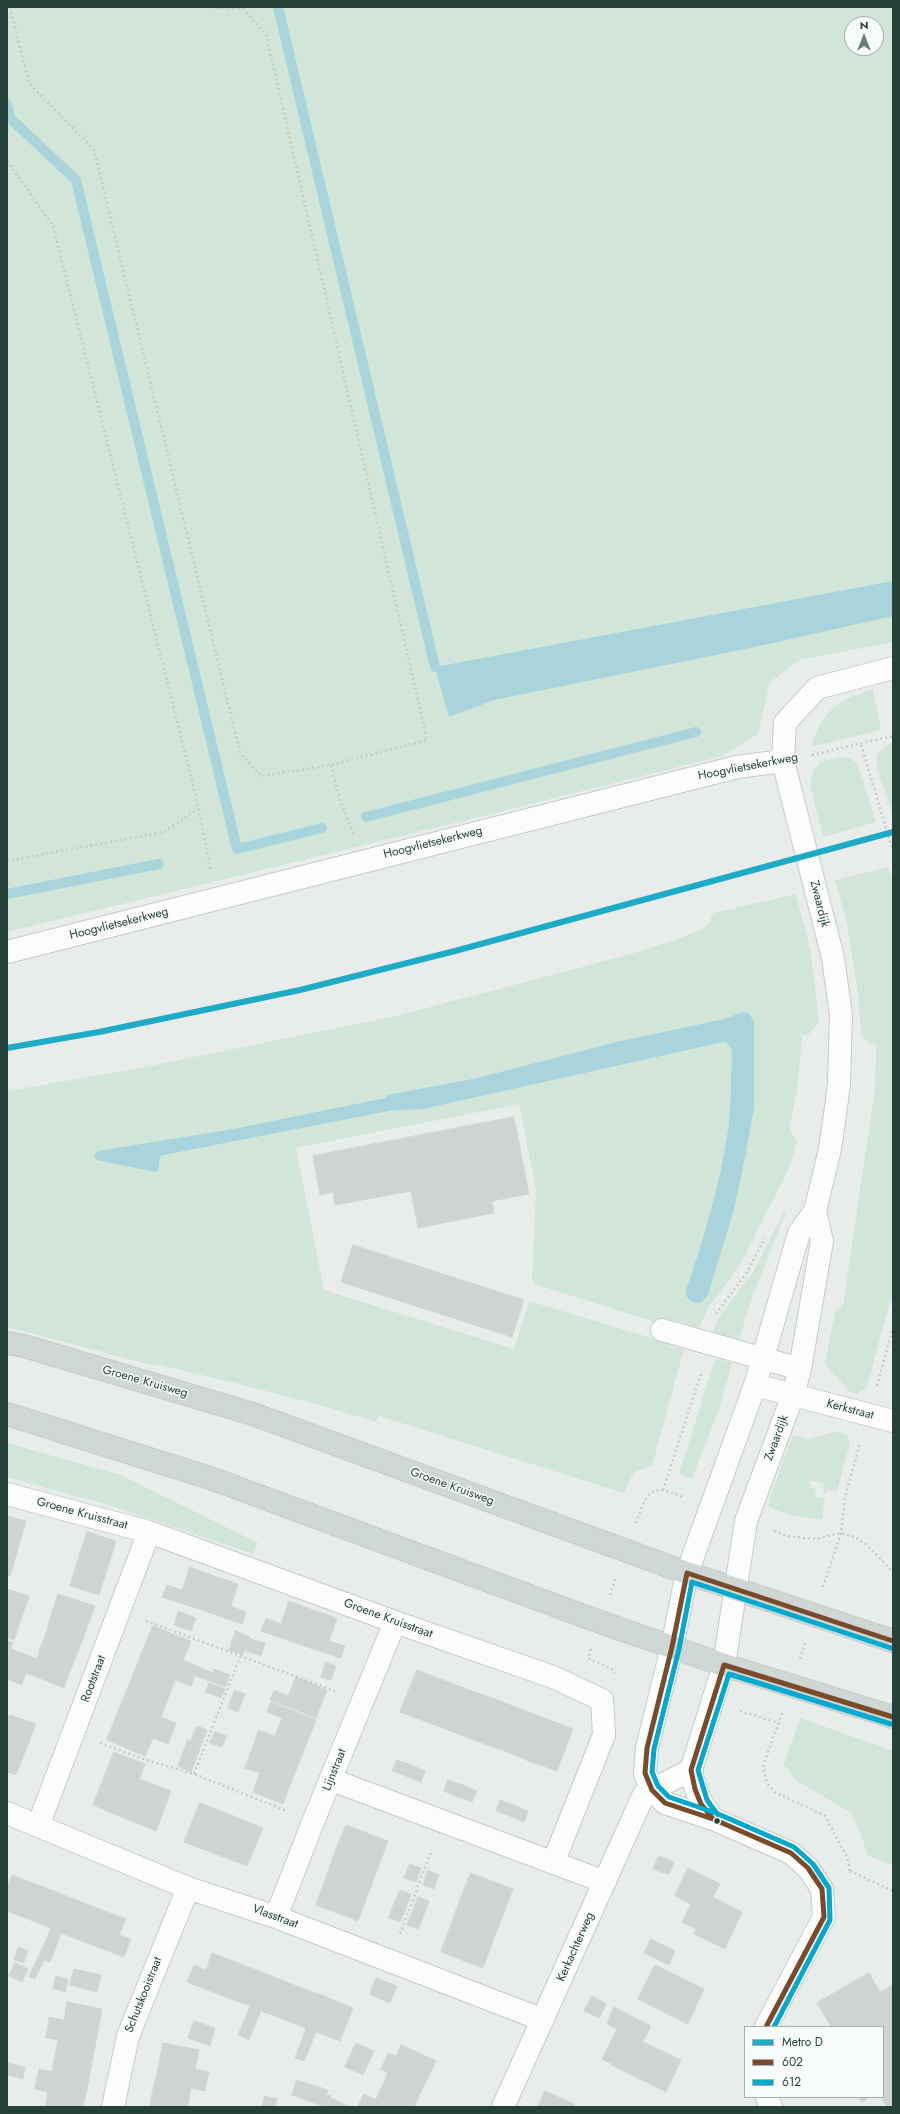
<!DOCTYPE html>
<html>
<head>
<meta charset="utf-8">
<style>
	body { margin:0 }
	#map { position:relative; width:900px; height:2114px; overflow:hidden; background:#e8edeb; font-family:Jost,sans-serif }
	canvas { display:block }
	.frame { position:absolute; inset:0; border:8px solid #24423a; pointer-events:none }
	.legend { position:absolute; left:744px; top:2026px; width:140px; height:72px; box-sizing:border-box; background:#f7fbf9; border:1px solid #a3b1ad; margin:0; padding:5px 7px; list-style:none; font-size:12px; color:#24423a }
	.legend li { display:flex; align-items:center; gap:8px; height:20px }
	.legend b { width:20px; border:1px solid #a3b1ad }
	.north { position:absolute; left:844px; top:16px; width:40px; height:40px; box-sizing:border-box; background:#f7fbf9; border:1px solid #a3b1ad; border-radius:50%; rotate:0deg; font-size:11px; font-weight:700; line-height:16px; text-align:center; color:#24423a }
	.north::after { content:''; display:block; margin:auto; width:14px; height:18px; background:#697e78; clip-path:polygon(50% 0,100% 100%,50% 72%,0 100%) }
</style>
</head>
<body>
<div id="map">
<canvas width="900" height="2114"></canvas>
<div class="frame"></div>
<ul class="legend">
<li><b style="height:5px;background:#1dabc6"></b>Metro D</li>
<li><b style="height:5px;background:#7a4b2a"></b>602</li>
<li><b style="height:5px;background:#00a9ce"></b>612</li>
</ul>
<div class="north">N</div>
</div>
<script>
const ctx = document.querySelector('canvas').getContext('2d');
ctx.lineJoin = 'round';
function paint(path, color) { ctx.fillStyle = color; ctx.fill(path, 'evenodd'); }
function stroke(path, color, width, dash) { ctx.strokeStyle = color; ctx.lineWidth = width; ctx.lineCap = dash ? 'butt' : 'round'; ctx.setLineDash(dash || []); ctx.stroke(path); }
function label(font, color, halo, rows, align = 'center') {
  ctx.font = font + ' Jost,sans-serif'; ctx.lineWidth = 3; ctx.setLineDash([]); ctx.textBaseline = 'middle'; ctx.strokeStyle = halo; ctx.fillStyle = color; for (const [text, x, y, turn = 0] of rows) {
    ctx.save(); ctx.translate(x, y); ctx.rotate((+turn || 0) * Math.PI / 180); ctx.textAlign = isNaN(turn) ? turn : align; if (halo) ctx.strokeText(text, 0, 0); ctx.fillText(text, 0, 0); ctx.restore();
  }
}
const green = new Path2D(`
	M7 7H893V642L800 660 770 682 758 734 722 756 471 819 7 932ZM852 24H876V48H852Z
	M873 689 881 730 811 747C824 708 836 702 873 689Z
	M893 743V817L876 764C877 752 881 747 893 743Z
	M840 757 850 758 858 765 876 822 823 837 810 786 813 771 820 762Z
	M888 867 893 882V1291L867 1387 856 1394 850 1392 825 1364 835 1312 843 1305 875 1089 876 1044H870L861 1035 858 993 847 924 835 880Z
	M796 894 811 952 819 1023 808 1035H802L797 1093 789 1128 797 1142 790 1166 740 1265 707 1310 700 1327 667 1319 665 1325 537 1285 532 1280 536 1190 519 1104 296 1148 324 1290 514 1349 529 1301 668 1343 671 1347 684 1349 652 1466 634 1472 624 1493 379 1416 376 1422C304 1399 230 1382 156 1364L155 1366 7 1327V1091L129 1070 396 1016 624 956 678 939 704 928 709 923 713 913ZM743 1012 754 1021V1108L745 1158 734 1210 708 1295C703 1302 701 1304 692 1302L686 1290C704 1237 720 1185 728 1130 731 1104 731 1077 732 1051L728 1044 724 1042 423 1109 389 1111 164 1155 160 1156 157 1171 155 1172 96 1160 94 1156 98 1151 238 1128 386 1098 387 1095 477 1078 616 1042 724 1019Z
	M784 1212H786L752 1297 739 1340 713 1332 717 1320 754 1270Z
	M715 1359 732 1363 720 1406 692 1479 679 1474Z
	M839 1431 848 1436 850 1442 837 1491 827 1490V1493H823L824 1483 811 1481 810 1488H816L815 1497 825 1498 822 1519 793 1516 769 1507V1500L793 1435 808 1439Z
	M7 1443 121 1475 258 1543 253 1554 112 1506 7 1477Z
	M800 1718 893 1751V1865L868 1856 860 1832 851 1813 794 1779 784 1764Z`);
const water = new Path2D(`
	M893 581V616L750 648 494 700 449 717 435 667Z
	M743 1012 748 1013 754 1021V1108L745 1158 734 1210 708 1295C701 1305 695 1306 686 1296V1290C704 1237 720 1185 728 1130 731 1104 731 1077 732 1051L728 1044 724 1042 423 1109 389 1111 164 1155 160 1156 158 1171 155 1172 96 1160 94 1156 98 1151 238 1128 385 1098 387 1095 477 1078 616 1042 724 1019Z`);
const stream = new Path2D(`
	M278 7 435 667
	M7 104 10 118 76 180 237 849 322 828
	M366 817 696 732
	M7 894 159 864`);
const building = new Path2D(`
	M514 1117 529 1194 492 1201 494 1213 418 1228 411 1191 335 1205 333 1192 320 1195 313 1156Z
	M353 1245 524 1300 512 1337 341 1282Z
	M7 1516 26 1521 10 1576H7Z
	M87 1532 116 1541 99 1595 70 1586Z
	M190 1567 214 1576 202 1610 162 1597 167 1585 182 1590Z
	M214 1576 238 1584 231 1606 246 1612 242 1624 202 1610Z
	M7 1589 29 1596 14 1640 7 1638Z
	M58 1594 95 1606 83 1639 48 1626Z
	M289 1601 313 1610 301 1645 261 1631 266 1618 281 1624Z
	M313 1610 337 1618 329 1641 345 1646 341 1658 301 1645Z
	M179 1611 196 1618 191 1631 174 1625Z
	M49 1626 83 1639 70 1671 37 1658Z
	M153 1626 191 1641 183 1660 213 1673 214 1669 230 1675 225 1687 141 1655Z
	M236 1631 250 1637 243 1655 229 1650Z
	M250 1639 265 1643 261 1656 246 1651Z
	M7 1641 13 1643 7 1657Z
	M11 1649 70 1671 64 1688 7 1665Z
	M141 1655 195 1676 191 1686 175 1680 168 1699 130 1683Z
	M326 1662 336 1666 331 1680 321 1677Z
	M7 1665 26 1673 21 1685 7 1679Z
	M417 1670 443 1680 427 1722 400 1712Z
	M296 1677 327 1690 316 1718 270 1700 274 1690 288 1696Z
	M443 1680 469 1690 453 1732 427 1722Z
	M130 1683 168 1699 161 1717 176 1723 172 1734 118 1712Z
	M209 1683 225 1689 221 1698 206 1692Z
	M235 1690 245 1694 238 1712 228 1708Z
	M469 1690 495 1699 479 1742 453 1732Z
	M495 1699 521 1709 505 1751 479 1742Z
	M271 1702 316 1720 305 1748 275 1736 282 1718 267 1712Z
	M521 1709 547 1719 531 1762 505 1751Z
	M118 1712 172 1734 168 1744 153 1738 145 1756 107 1740Z
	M10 1715 36 1724 16 1775 7 1772V1722Z
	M547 1719 573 1729 557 1771 531 1762Z
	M197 1726 207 1730 201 1745 191 1741Z
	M259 1730 305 1748 294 1775 249 1758Z
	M215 1732 227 1736 222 1747 210 1743Z
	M188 1740 201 1746 191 1772 178 1766Z
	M114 1752 145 1764 124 1818 93 1805Z
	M249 1758 294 1775 283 1804 253 1792 260 1773 245 1768Z
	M397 1760 411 1765 406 1776 392 1771Z
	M411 1765 425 1771 421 1782 406 1776Z
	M140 1779 171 1791 156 1831 124 1818Z
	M448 1780 463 1785 458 1797 444 1791Z
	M463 1785 477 1791 472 1802 458 1797Z
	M500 1800 514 1805 510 1816 496 1811Z
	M200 1803 231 1815 216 1854 184 1842Z
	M514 1805 528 1811 524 1822 510 1816Z
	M231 1815 263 1828 247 1866 216 1854Z
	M346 1825 388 1841 378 1868 335 1852Z
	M335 1852 378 1868 368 1894 326 1878Z
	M659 1856 674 1862 670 1873 665 1874 653 1869Z
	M410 1864 421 1868 416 1882 404 1878Z
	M688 1868 720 1884 713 1897 742 1912 725 1949 694 1934 696 1929 682 1922 691 1904 675 1896Z
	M428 1870 439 1875 434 1889 423 1885Z
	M471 1873 513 1889 503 1915 460 1900Z
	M12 1875 41 1886 28 1919 7 1911V1888Z
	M326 1878 368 1894 358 1921 316 1905Z
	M41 1886 69 1897 56 1930 28 1919Z
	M400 1890 411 1894 406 1908 394 1904Z
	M69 1897 97 1908 84 1942 61 1933 56 1947 45 1943 51 1928 56 1930Z
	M418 1897 429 1901 424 1915 413 1911Z
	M460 1900 503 1915 493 1941 451 1925Z
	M394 1904 406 1908 400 1922 389 1918Z
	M97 1908 126 1919 119 1935 131 1939 124 1957 84 1942Z
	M413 1911 424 1915 418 1929 407 1925Z
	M451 1925 493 1941 483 1968 441 1952Z
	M651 1939 675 1951 669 1965 644 1953Z
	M45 1943 56 1947 50 1962 44 1960 35 1979 29 1977Z
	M19 1947 28 1951 23 1963 14 1960Z
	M212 1953 241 1964 228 1998 187 1982 194 1965 206 1970Z
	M15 1963 28 1969 22 1982 9 1976Z
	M241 1964 269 1975 256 2008 228 1998Z
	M655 1965 704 1989 688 2024 638 1999Z
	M74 1969 101 1975 97 1992 70 1985Z
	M869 1973 880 1992 893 1985V2034L883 2040V2027H831L817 2003Z
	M269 1975 297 1986 283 2019 261 2011 255 2025 244 2021 250 2006 256 2008Z
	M56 1976 68 1979 65 1992 53 1988Z
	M376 1978 397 1986 390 2003 370 1994Z
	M297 1986 324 1996 311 2030 283 2019Z
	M324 1996 353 2008 340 2041 316 2032 310 2047 301 2043 306 2028 311 2030Z
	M592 1996 606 2004 599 2018 584 2011Z
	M67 2002 102 2009 97 2036 48 2026 49 2017 64 2020Z
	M614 2007 651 2026 643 2042 681 2060 666 2092 611 2065 612 2064 602 2059 617 2029 607 2024Z
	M194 2021 215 2028 210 2046 188 2038Z
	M244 2021 255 2025 249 2040 238 2035Z
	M48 2026 97 2036 92 2063 55 2055 58 2040 46 2038Z
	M893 2035V2107H887L881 2097H883V2040Z
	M163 2043 199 2050 195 2069 209 2072 207 2080 158 2070Z
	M301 2043 310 2047 304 2061 295 2058Z
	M356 2043 374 2051 369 2062 351 2054Z
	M401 2045 436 2061 423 2088 381 2069 388 2053 396 2056Z
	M351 2054 369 2062 363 2075 345 2067Z
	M55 2055 92 2063 87 2089 37 2079 39 2069 52 2072Z
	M7 2063 25 2067 23 2079 7 2075Z
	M381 2069 423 2088 414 2107H393L376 2099 388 2073Z
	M158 2070 207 2080 205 2091 191 2088 188 2104 152 2096Z
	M37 2079 87 2089 83 2107H45L48 2092 35 2089Z
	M297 2080 328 2090 326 2095 331 2096 325 2107 292 2095Z
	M545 2091 574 2104 573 2107H538Z
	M364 2094 376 2100 393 2107H358Z
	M152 2096 188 2104V2107H150Z
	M265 2096 277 2099 275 2107H262Z
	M859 2097H870L862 2102Z
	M331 2098 348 2106V2107H327Z`);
const path = new Path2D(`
	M10 7 29 83 94 150 240 753 261 776 331 765 427 740 266 34 243 9 209 7
	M7 161 53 226 195 793 211 871
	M861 745 893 851
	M812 755 893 736
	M331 765 339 797 354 835
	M7 861 164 832 198 809
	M716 1314 746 1274 765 1238
	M877 1386 893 1327
	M663 1490 702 1371
	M636 1523C647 1493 649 1482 683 1497
	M774 1531 788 1536 815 1539 841 1533 855 1537 867 1545 893 1572
	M823 1587 841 1533 845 1497 860 1443
	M610 1595 616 1577
	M146 1621 335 1691
	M591 1649 588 1658 612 1669 615 1673
	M800 1659 805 1643
	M740 1711 778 1723
	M782 1713 763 1766 767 1783 775 1792 825 1816 847 1857 850 1871
	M100 1743 146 1760 194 1774 287 1811
	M194 1774 240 1657
	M850 1871 893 1891
	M400 1934 432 1849`);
const minor = new Path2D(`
	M7 952 737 767 783 761
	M662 1330 800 1369
	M755 1385 893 1421
	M7 1494 149 1532 395 1622 553 1677 602 1700 604 1735 553 1863
	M691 1770C695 1790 700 1803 713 1819
	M332 1780 605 1882
	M7 1813 188 1888 276 1917 543 2020
	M38 1826 149 1532
	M276 1917 313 1822 395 1622
	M766 2027 824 1917 822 1889 808 1868 791 1853 713 1819 665 1803 652 1790 645 1773 647 1748 672 1647 687 1573 755 1385 799 1233 815 1211 830 1149 835 1115 839 1084 841 1015 833 958 783 761 785 723 817 688 893 668
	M767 2097 771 2107
	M113 2107 128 2036 188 1888
	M503 2107 644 1794 691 1770 724 1665 746 1521 793 1395 800 1369 822 1241 815 1211`);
const major = new Path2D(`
	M7 1343 24 1346 253 1414 687 1573 893 1641
	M7 1414 213 1479 600 1622 724 1665 893 1717`);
const bus1 = new Path2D(`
	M713 1819 701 1804 695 1789 691 1770 724 1665 893 1717
	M766 2027 824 1917 822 1889 808 1868 791 1853 713 1819 665 1803 652 1790 645 1773 647 1748 672 1647 687 1573 893 1641`);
const bus2 = new Path2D(`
	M718 1815 707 1800 698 1770 729 1674 891 1724
	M774 2027 830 1920 829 1888 813 1864 794 1847 716 1813 669 1797 658 1786 652 1772 654 1749 679 1649 692 1582 891 1648`);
const metro1 = new Path2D(`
	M7 1048 99 1032 300 990 455 951 893 832`);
const markers = [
	[717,1821,3.5,"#24423a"]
];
const streetNames = [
	["Hoogvlietsekerkweg",748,767,-11],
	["Hoogvlietsekerkweg",433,843,-14],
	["Zwaardijk",819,904,76],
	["Hoogvlietsekerkweg",119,924,-14],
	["Groene Kruisweg",145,1382,16],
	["Kerkstraat",850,1410,15],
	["Zwaardijk",777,1438,-70],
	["Groene Kruisweg",452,1487,20],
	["Groene Kruisstraat",82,1514,15],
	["Groene Kruisstraat",388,1619,20],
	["Rootstraat",94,1679,-69],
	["Lijnstraat",335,1770,-68],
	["Vlasstraat",275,1917,20],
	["Kerkachterweg",576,1947,-66],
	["Schutskooistraat",144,1995,-68]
];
paint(green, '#d1e6d8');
paint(water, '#a9d4db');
stroke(stream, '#a9d4db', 10);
paint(building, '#cfd4d2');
stroke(building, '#d1d6d4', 1);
stroke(minor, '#c5cac8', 24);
stroke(major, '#c3ccc9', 24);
stroke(path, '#c3ccca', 2.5, [2, 3]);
stroke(minor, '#fcfcfc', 22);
stroke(major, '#cfd7d5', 22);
stroke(bus1, '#7a4b2a', 5);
stroke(bus2, '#00a9ce', 5);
stroke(metro1, '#1dabc6', 6);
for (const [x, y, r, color] of markers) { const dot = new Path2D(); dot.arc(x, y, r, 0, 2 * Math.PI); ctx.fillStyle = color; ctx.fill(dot); stroke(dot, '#f7fbf9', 1.5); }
label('12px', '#24423a', '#f7fbf9', streetNames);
</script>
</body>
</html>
